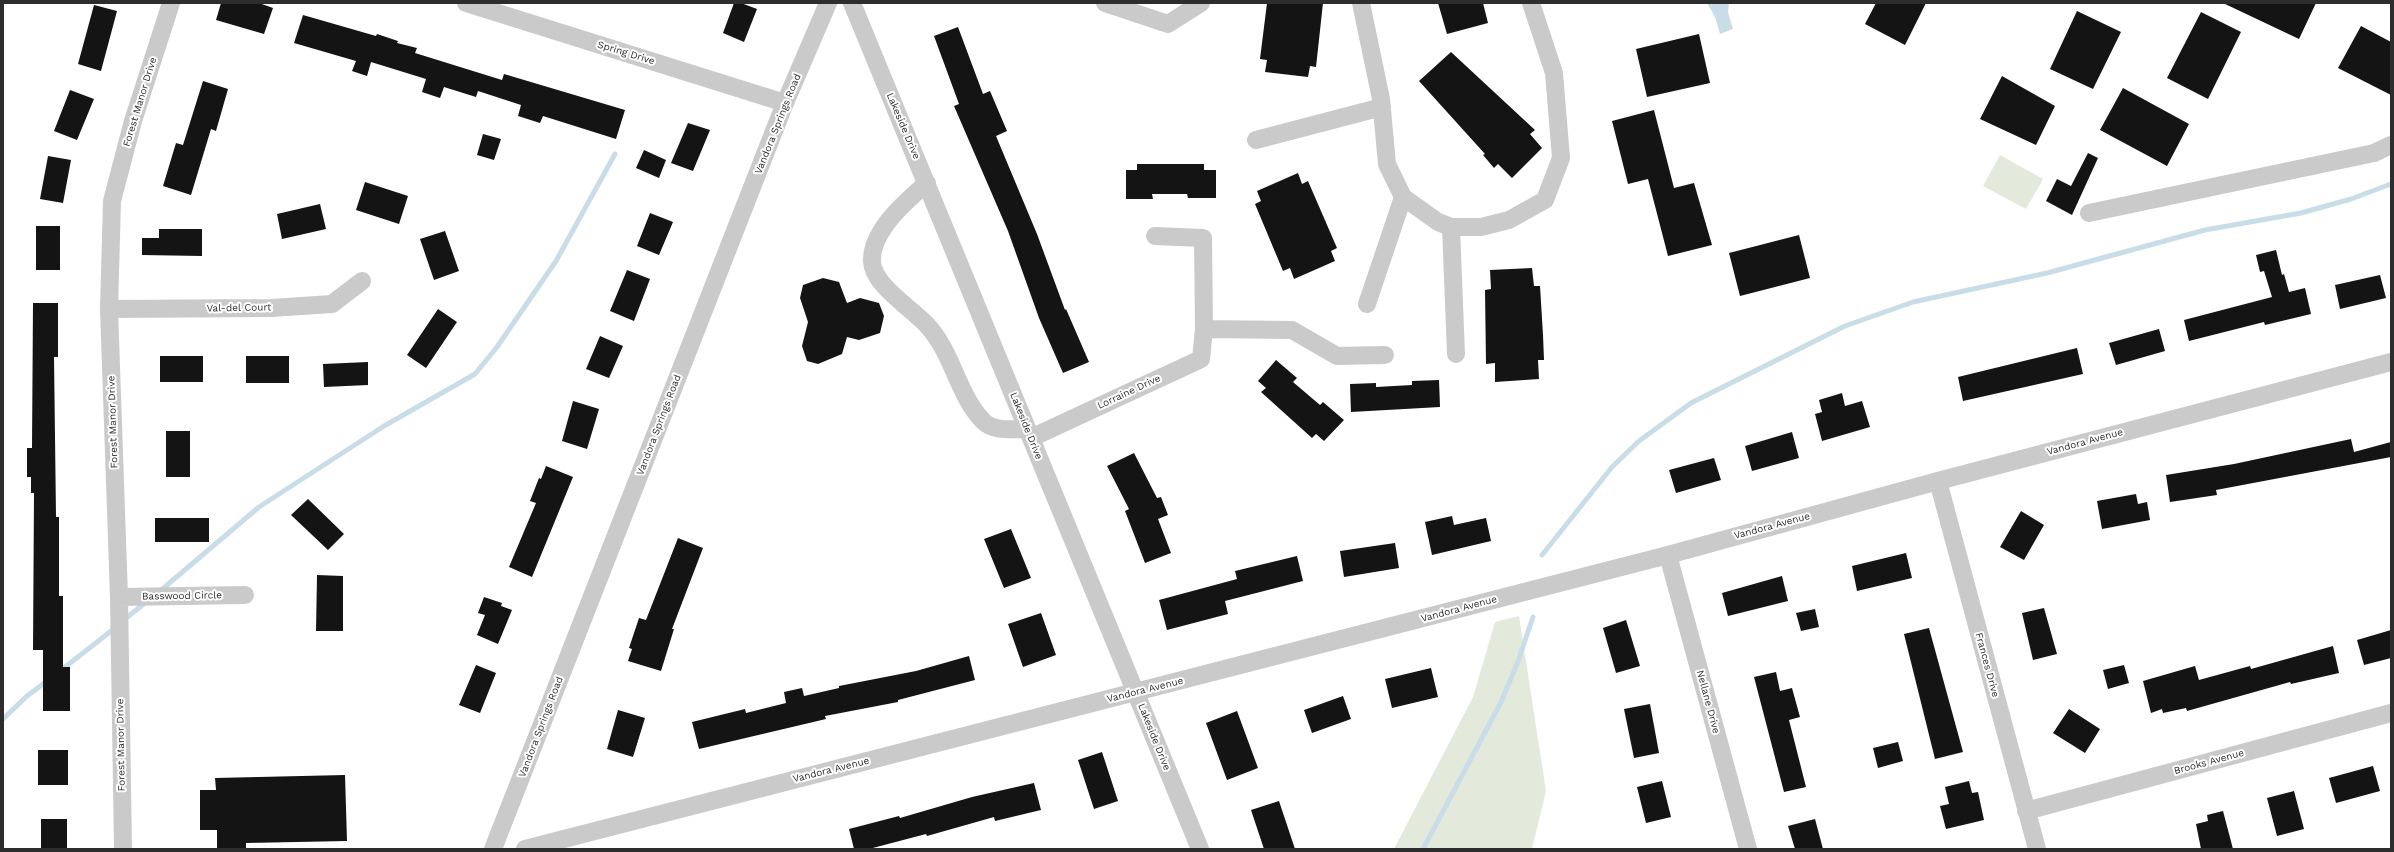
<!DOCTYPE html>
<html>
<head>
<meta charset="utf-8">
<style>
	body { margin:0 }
	#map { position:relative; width:2394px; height:852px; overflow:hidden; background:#fff; font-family:"Work Sans",sans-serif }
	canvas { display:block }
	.frame { position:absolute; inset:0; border:4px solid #2d2d2d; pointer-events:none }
</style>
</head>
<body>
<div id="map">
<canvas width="2394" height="852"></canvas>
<div class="frame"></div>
</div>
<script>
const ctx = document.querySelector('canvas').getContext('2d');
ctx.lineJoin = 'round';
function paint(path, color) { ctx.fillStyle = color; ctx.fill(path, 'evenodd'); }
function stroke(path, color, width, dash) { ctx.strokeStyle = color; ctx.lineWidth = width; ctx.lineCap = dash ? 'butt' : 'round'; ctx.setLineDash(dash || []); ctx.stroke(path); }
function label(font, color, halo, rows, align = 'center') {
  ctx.font = font + ' "Work Sans",sans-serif'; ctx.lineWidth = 4; ctx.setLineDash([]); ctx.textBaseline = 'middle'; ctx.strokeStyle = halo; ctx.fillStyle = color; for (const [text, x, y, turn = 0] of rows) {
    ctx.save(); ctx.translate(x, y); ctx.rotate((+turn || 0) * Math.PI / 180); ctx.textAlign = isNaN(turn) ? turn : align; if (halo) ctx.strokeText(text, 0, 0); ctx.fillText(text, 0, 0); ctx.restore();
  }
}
const green = new Path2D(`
	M2000 155 2043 179 2026 209 1983 186Z
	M1519 616 1546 791 1532 849H1394L1473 697 1495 622Z`);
const water = new Path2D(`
	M1707 3H1729L1728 12 1733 29 1720 34 1715 17Z`);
const stream = new Path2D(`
	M1542 555 1612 467 1639 441 1691 403 1845 326 1913 302 2047 273 2205 230 2301 213 2351 199 2391 184
	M160 591 259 507 384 426 475 374 497 347 556 261 615 154
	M124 620 146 602
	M60 671 115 628
	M3 719 27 696 47 681
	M1423 849 1501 702 1517 664 1533 617`);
const building = new Path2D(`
	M221 3H259L273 8 264 34 216 20Z
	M734 3H741L757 9 744 42 723 33Z
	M1267 3H1323L1316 67 1310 66 1308 77 1265 72 1267 60 1260 59Z
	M1438 3H1483L1488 23 1447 34Z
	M1876 3H1926L1905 45 1865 24Z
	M2223 3H2316L2299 39Z
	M94 5 117 11 101 71 78 64Z
	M2077 11 2121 32 2093 89 2050 69Z
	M2201 12 2241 32 2208 99 2167 78Z
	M303 15 376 36 377 34 398 41 397 43 417 48 415 53 502 80 504 74 625 110 616 139 543 116 540 123 518 116 521 105 478 91 476 97 444 87 440 98 422 92 426 79 371 62 367 76 352 71 356 61 294 43Z
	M2361 26 2391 42V95L2338 68Z
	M958 27 983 94 990 91 1007 131 996 136 1037 234 1065 310 1066 309 1089 362 1063 373 1039 318 1008 231 954 106 959 104 934 36Z
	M1699 34 1710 83 1647 97 1636 49Z
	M1451 52 1535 130 1530 134 1542 148 1512 178 1498 164 1494 168 1483 155 1485 154 1419 81Z
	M2002 76 2055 106 2036 145 1980 119Z
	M203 81 228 89 216 131 211 129 191 195 163 186 176 143 183 145Z
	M2123 88 2189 124 2167 166 2100 130Z
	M70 90 94 99 77 140 54 131Z
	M1654 110 1674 188 1694 183 1712 245 1668 256 1648 179 1628 184 1612 121Z
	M688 123 710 130 693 171 671 163Z
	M483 134 501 139 494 160 477 155Z
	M644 150 666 160 659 178 636 168Z
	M2088 153 2098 158 2072 215 2046 201 2057 179 2071 186Z
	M48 156 71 160 63 203 40 199Z
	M1137 164H1204V170H1216V198H1188L1187 194H1152L1153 199H1126V170H1137Z
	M1298 173 1302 184 1308 181 1337 248 1331 251 1335 261 1294 279 1290 268 1283 271 1255 204 1261 201 1257 191Z
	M365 182 408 196 399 224 356 210Z
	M320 204 326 229 282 239 277 214Z
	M650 213 673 222 659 255 637 246Z
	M36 226H60V270H36Z
	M159 229H202V256L142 255V238H159Z
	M445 231 459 271 434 280 420 239Z
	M1799 235 1810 278 1740 296 1729 253Z
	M2276 250 2282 275 2284 274 2289 292 2305 288 2311 314 2265 325 2264 322 2189 341 2184 320 2272 297 2264 271 2260 272 2256 255Z
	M1532 268 1534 286H1540L1543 335 1544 360H1538L1539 379 1495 382V363L1486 364 1485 290 1491 289 1490 270Z
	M627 270 650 279 634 321 610 311Z
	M2380 275 2386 298 2340 309 2335 285Z
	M823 278 839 282 847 303 860 298 879 303 884 316 880 333 859 340 847 337 842 354 818 364 807 361 802 346 808 322 800 298 803 285Z
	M33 303H58V357H54L56 517H59V596H63V667H70V711H43V650H33L34 493H31V477H27V448H32Z
	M438 309 457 322 426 368 407 355Z
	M2159 329 2165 351 2116 365 2109 343Z
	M600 336 623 346 609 378 586 369Z
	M2077 348 2083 374 1963 401 1958 377Z
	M160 356H203V382H160Z
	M246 356H289V383H246Z
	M1276 360 1297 378 1293 382 1320 405 1323 402 1344 420 1324 441 1316 434 1312 438 1261 392 1266 388 1258 381Z
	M368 362V385L324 387 323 364Z
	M1439 380 1440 407 1351 412 1350 384 1376 383V387L1412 385V381Z
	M1842 393 1845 406 1862 401 1870 427 1822 441 1815 414 1822 412 1819 400Z
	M573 401 599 409 587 449 562 441Z
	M166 431H190V477H166Z
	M1792 432 1799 458 1752 471 1745 446Z
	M2351 439 2354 452 2391 442V457L2216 490 2217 495 2170 502 2166 475 2234 464Z
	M1134 453 1157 498 1161 497 1168 515 1158 519 1171 553 1145 563 1125 511 1129 509 1107 466Z
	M1714 458 1721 480 1676 493 1669 470Z
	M546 466 573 477 532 577 509 567 536 503 530 501 539 478 541 479Z
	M2136 494 2138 504 2147 502 2150 520 2102 529 2097 501Z
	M308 499 344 534 328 550 291 515Z
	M2021 511 2044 525 2024 560 2000 547Z
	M1452 516 1454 525 1486 518 1491 541 1432 555 1425 522Z
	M155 518H209V542H155Z
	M1011 529 1031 578 1004 588 984 539Z
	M678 538 703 548 672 629H674L661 671 628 661 632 649 629 648 639 618 646 620Z
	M1395 543 1399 568 1344 577 1340 551Z
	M1906 553 1912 578 1857 591 1852 566Z
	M1297 556 1303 581 1225 601 1228 614 1167 630 1159 600 1237 579 1235 571Z
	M317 575 343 576V631H316Z
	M1782 576 1788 601 1728 616 1722 593Z
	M484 597 502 603 501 606 512 610 498 644 477 635 485 615 478 613Z
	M2044 608 2057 654 2033 660 2022 613Z
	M1815 609 1819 627 1801 631 1796 613Z
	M1041 613 1056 655 1023 667 1008 624Z
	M1626 620 1640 666 1616 673 1603 628Z
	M1929 628 1963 752 1935 759 1904 634Z
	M2391 630V658L2364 665 2357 640Z
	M2333 646 2339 673 2291 684 2290 682 2187 711 2186 708 2163 713 2162 709 2151 713 2143 681 2195 666 2199 680 2250 666 2251 669Z
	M969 656 975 680 898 700V702L825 716 826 719 699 749 692 722 745 709 746 713 786 703 784 692 802 688 804 696 839 688V686L916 671Z
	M476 665 496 673 480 713 459 705Z
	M2124 665 2129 683 2108 689 2103 670Z
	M1431 668 1438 697 1392 708 1385 679Z
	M1776 672 1780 691 1792 688 1800 717 1789 720 1806 787 1784 792 1754 677Z
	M1343 696 1351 719 1312 733 1304 710Z
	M1650 704 1659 753 1634 758 1624 709Z
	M2069 709 2100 729 2085 753 2053 733Z
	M618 710 645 718 633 757 607 749Z
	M1237 711 1258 768 1227 780 1206 723Z
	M1898 742 1903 761 1878 768 1873 748Z
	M38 750H68V785H38Z
	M1102 752 1118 801 1094 809 1078 760Z
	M2373 766 2380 791 2336 803 2329 778Z
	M345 775 347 841 246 843V849H217V830H200V790H216L215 778Z
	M1662 781 1671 817 1646 823 1637 787Z
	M1969 781 1972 793 1978 792 1984 820 1946 829 1940 806 1949 804 1945 787Z
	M1034 783 1041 810 995 821 994 817 927 836 926 834 869 849H854L849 829 899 816 900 818 972 797Z
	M2294 791 2304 829 2277 836 2267 798Z
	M1279 801 1295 849H1264L1251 810Z
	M2223 811 2233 849H2201L2196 824 2208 821 2207 815Z
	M41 819H67V849H41Z
	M1815 819 1823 849H1795L1788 826Z`);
const minor = new Path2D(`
	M466 3 785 103
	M852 3 1200 849
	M1105 3 1168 24 1201 3
	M1361 3 1381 99 1387 164 1403 197 1438 222 1451 227H1481L1509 220 1545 200 1561 158 1554 73 1531 3
	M1256 140 1382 107
	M927 183C906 201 871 231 872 261 872 284 911 308 926 324 953 352 957 394 983 421 994 432 1012 429 1027 429
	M2089 213 2374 153 2391 145
	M1451 227 1456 354
	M1155 236 1203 238 1204 329 1292 330 1337 356 1385 355
	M1367 304 1403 197
	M109 309 271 308 332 304 362 281
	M1031 438 1201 359 1204 329
	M1938 481 2037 849
	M1668 555 1748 849
	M119 597 245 595
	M2026 811 2391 713
	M123 849 119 597 109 309 112 201 133 121 171 3
	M493 849 785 103 828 3
	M525 849 1668 555 1938 481 2391 362`);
const streetNames = [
	["Spring Drive",626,53,17],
	["Forest Manor Drive",140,102,-73],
	["Vandora Springs Road",778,124,-68],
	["Lakeside Drive",903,126,67],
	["Val-del Court",239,308,-1],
	["Lorraine Drive",1129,392,-25],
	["Forest Manor Drive",113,422,-92],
	["Vandora Springs Road",659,425,-69],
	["Lakeside Drive",1026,426,68],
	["Vandora Avenue",2085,442,-15],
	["Vandora Avenue",1772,526,-15],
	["Basswood Circle",182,596,-1],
	["Vandora Avenue",1459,609,-15],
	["Frances Drive",1987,665,75],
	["Vandora Avenue",1145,690,-14],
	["Nellane Drive",1708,702,75],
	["Vandora Springs Road",541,727,-69],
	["Lakeside Drive",1154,737,68],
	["Forest Manor Drive",121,745,-91],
	["Brooks Avenue",2209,762,-15],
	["Vandora Avenue",831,770,-14]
];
paint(green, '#e3e9db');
paint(water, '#c9dde8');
stroke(stream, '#c9dde8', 5);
paint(building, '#141414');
stroke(minor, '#cacaca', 18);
label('10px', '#2d2d2d', '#fff', streetNames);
</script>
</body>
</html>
